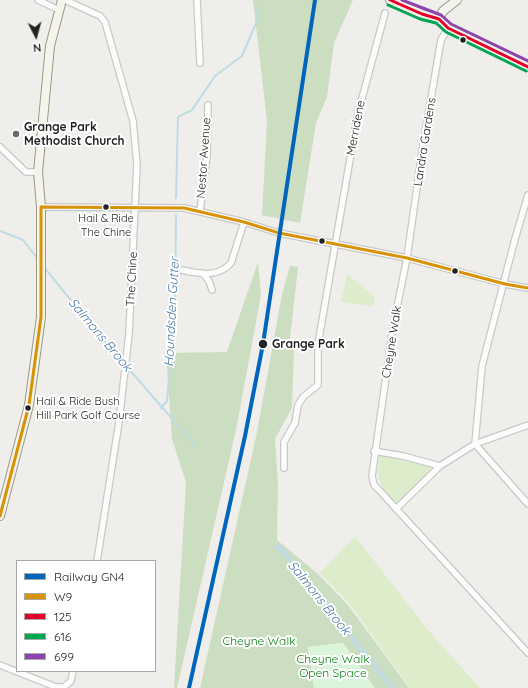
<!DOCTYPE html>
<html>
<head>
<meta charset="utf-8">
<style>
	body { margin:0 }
	#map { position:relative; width:528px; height:688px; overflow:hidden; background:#f0eeeb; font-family:Quicksand,sans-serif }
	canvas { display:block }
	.legend { position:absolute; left:16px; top:560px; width:140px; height:112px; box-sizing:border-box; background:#fff; border:1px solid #a7a7a7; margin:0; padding:5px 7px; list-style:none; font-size:12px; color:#222 }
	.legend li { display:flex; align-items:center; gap:8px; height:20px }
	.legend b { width:20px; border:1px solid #a7a7a7 }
	.north { position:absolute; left:16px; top:16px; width:40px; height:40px; -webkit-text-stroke:3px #fff; paint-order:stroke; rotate:174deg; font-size:11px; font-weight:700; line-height:16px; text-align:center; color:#222 }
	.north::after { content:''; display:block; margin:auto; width:14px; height:18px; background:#222; clip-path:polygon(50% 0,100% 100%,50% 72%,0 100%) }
</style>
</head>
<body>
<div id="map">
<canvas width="528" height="688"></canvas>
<ul class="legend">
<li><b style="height:5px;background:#0065bd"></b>Railway GN4</li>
<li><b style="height:5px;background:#d79205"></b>W9</li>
<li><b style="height:5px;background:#e4002b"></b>125</li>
<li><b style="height:5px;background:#00a651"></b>616</li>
<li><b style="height:5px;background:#8e44ad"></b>699</li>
</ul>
<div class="north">N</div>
</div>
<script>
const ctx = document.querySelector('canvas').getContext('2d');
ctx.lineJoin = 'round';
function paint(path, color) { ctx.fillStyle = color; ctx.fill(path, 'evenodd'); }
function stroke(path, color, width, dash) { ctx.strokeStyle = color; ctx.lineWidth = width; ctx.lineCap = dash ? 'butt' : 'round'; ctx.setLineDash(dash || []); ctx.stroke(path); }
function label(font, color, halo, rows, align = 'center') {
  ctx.font = font + ' Quicksand,sans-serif'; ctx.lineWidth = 4; ctx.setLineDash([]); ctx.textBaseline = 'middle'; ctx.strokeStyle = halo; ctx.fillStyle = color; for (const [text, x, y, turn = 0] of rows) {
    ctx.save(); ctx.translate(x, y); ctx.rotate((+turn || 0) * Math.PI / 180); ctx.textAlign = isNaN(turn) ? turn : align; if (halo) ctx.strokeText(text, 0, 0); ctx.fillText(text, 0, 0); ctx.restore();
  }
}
const grass = new Path2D(`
	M347 274 375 297 373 306 341 302Z
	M379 455 426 465 430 468 431 473 397 503C378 484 376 482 379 455Z
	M355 536 428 630 480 688H410L349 603 320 573Z`);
const forest = new Path2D(`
	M253 0H353L334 43 327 97 316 123 300 223 262 215 267 121Z
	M258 262 261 295 236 430 177 688H174L186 482 172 439 166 353 227 352Z
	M290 266 298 267 290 339 294 352 292 408 275 439 278 483 277 540 318 574 348 605 409 688H375L343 643 308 647 314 688H200L257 432 282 294Z`);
const park = new Path2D(`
	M343 643 372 685 375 688H314L308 647Z`);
const water = new Path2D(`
	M276 544 282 547 395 688H390L281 552 274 548Z`);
const stream = new Path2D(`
	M176 198 178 117 192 110 215 76 242 56 257 21 258 8
	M0 231 23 240 38 259
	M44 267 98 334 124 363
	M127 367 196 446
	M161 408 167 401 175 307 176 215`);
const street = new Path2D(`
	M38 0 59 10
	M65 0 100 16 105 22 133 121 137 165 129 334 119 422 97 561
	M197 0 200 63
	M448 28 441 40 423 145 407 258 393 327 372 476 374 485 380 491 528 653
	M0 147 26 172H38
	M528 195 515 239 482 366 475 444 528 504
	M41 207 184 208 244 222 279 233 407 258 505 284 528 288
	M200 211 207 155 208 105
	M182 270C200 274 218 278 231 263L244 222
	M204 275 209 281 212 290
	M374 451 403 456 440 466
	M284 468V442L295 423 298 405 303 397 318 385V344L358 113 385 13
	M396 509 440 466 475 444 528 425
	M0 665 56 687H64L71 681 73 671`);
const secondary = new Path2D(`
	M390 0 422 14 439 19 448 28 528 67
	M439 19 443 11 457 0
	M0 516 29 405 41 317V207L38 172 50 46 62 0`);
const bus1 = new Path2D(`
	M41 207 184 208 244 222 279 233 407 258 505 284 528 288
	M0 516 29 405 41 317V207`);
const bus2 = new Path2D(`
	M390 0 422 14 439 19 448 28 528 67`);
const bus3 = new Path2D(`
	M388 5 420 19 436 23 446 32 526 71`);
const bus4 = new Path2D(`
	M402 0 441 15 451 24 528 61`);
const rail1 = new Path2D(`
	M189 688 245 436 263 344 315 0`);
const markers = [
	[463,40,3.5,"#222"],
	[16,134,4,"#6a6968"],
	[106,207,3.5,"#222"],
	[322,241,3.5,"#222"],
	[455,271,3.5,"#222"],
	[263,344,5,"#222"],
	[28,408,3.5,"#222"]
];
const busNames = [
	["Hail & Ride",106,219],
	["The Chine",106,233],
	["Hail & Ride Bush",36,402,"left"],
	["Hill Park Golf Course",36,416,"left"]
];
const poiNames = [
	["Grange Park",24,127],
	["Methodist Church",24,141]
];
const streetNames = [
	["Merridene",356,128,-79],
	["Landra Gardens",425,142,-81],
	["Nestor Avenue",204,158,-86],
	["The Chine",132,279,-87],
	["Cheyne Walk",392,342,-81]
];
const stopNames = [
	["Grange Park",272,344]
];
const parkNames = [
	["Cheyne Walk",259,641],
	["Cheyne Walk",333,659],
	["Open Space",333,673]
];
const waterNames = [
	["Houndsden Gutter",172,312,-87],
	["Salmons Brook",100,335,50],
	["Salmons Brook",319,598,51]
];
paint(grass, '#ddeccb');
paint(forest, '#cbdec1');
paint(park, '#daf5da');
paint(water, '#bfdbe3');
stroke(stream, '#bfdbe3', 2);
stroke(street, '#c9c8c7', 8);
stroke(secondary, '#999a82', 10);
stroke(street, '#fdfcfc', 5.5);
stroke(secondary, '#f4f4ed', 8);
stroke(bus1, '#d79205', 3);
stroke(bus2, '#e4002b', 3);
stroke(bus3, '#00a651', 3);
stroke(bus4, '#8e44ad', 3);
stroke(rail1, '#0065bd', 4);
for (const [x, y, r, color] of markers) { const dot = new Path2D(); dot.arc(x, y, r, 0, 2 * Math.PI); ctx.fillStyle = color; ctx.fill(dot); stroke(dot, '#fff', 1.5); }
label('11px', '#222', '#fff', busNames);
label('bold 12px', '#222', '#fff', poiNames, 'left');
label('12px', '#222', '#fff', streetNames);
label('bold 12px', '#222', '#fff', stopNames, 'left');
label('12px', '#0c8416', '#fff', parkNames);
label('italic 13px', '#4a7aab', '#fff', waterNames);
</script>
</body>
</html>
